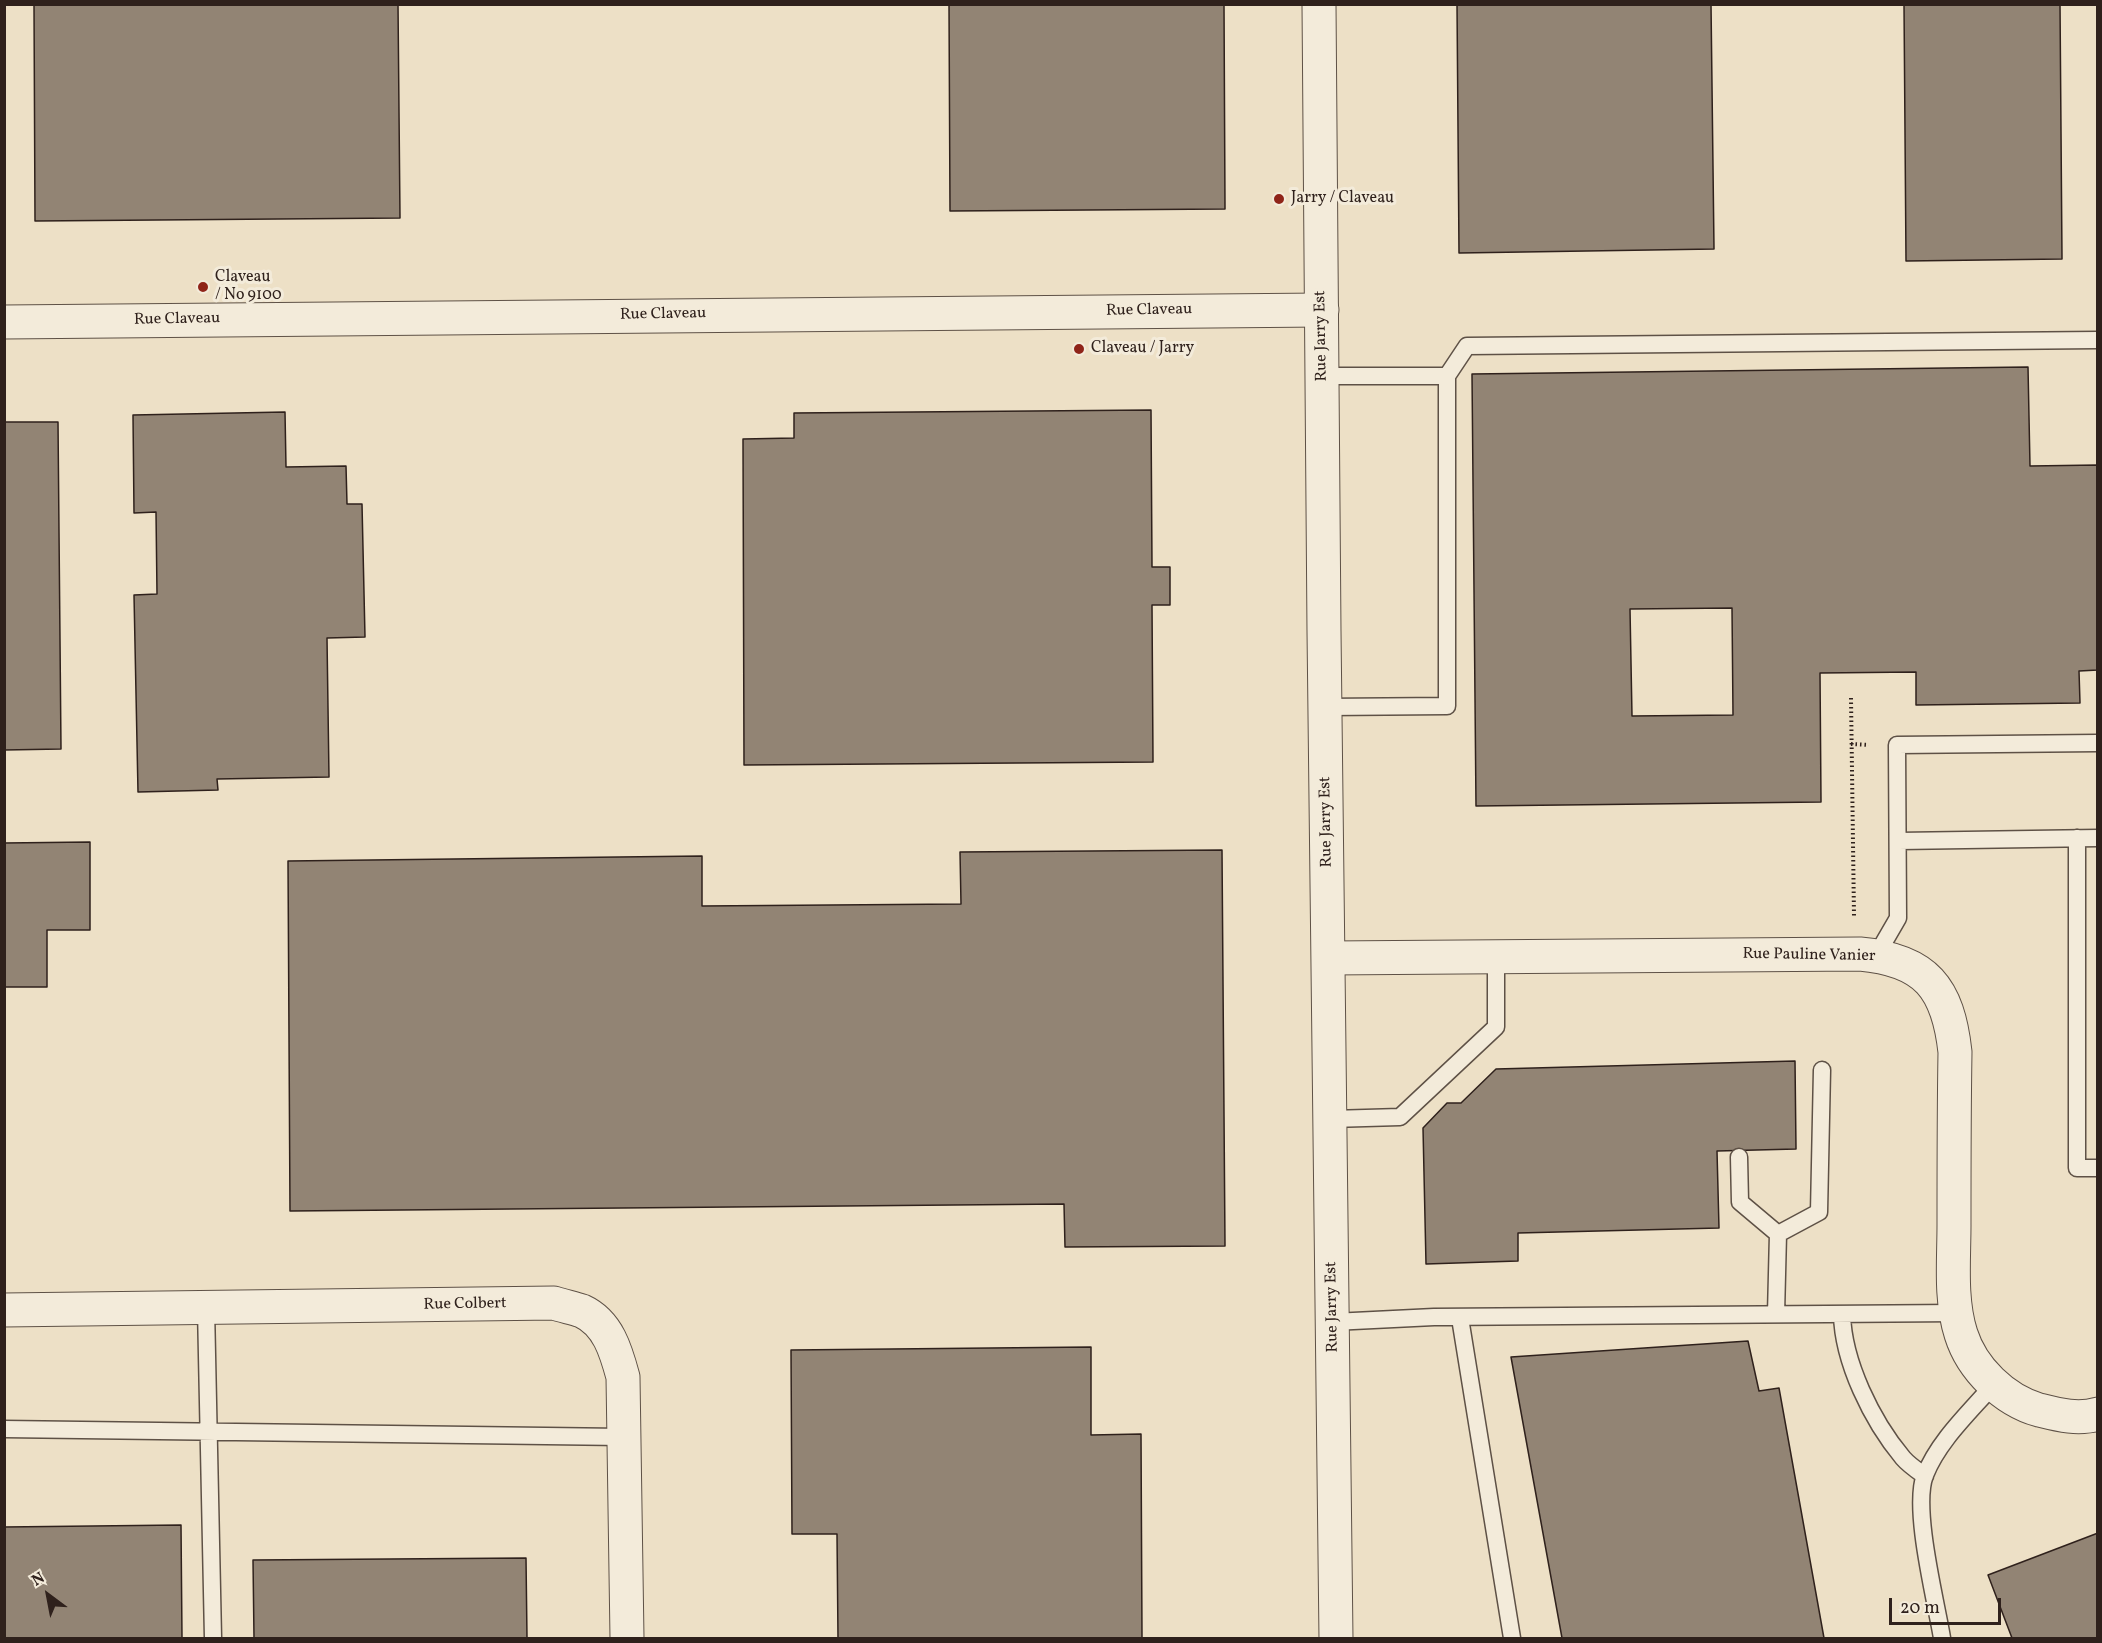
<!DOCTYPE html>
<html>
<head>
<meta charset="utf-8">
<style>
	body { margin:0 }
	#map { position:relative; width:2102px; height:1643px; overflow:hidden; background:#ede0c6; font-family:Vollkorn,serif }
	canvas { display:block }
	.frame { position:absolute; inset:0; border:6px solid #2f211c; pointer-events:none }
	.north { position:absolute; left:18px; top:1565px; width:60px; height:60px; -webkit-text-stroke:4px #f3ebda; paint-order:stroke; rotate:328deg; font-size:16px; font-weight:700; line-height:24px; text-align:center; color:#2f211c }
	.north::after { content:''; display:block; margin:auto; width:21px; height:27px; background:#2f211c; clip-path:polygon(50% 0,100% 100%,50% 72%,0 100%) }
	.scale { position:absolute; left:1889px; top:1598px; width:112px; height:27px; box-sizing:border-box; border:3px solid #2f211c; border-top:0; padding-left:8px; font-size:18px; line-height:21px; white-space:nowrap; color:#2f211c; -webkit-text-stroke:4px #f3ebda; paint-order:stroke }
</style>
</head>
<body>
<div id="map">
<canvas width="2102" height="1643"></canvas>
<div class="frame"></div>
<div class="north">N</div>
<div class="scale">20 m</div>
</div>
<script>
const ctx = document.querySelector('canvas').getContext('2d');
ctx.lineJoin = 'round';
function paint(path, color) { ctx.fillStyle = color; ctx.fill(path, 'evenodd'); }
function stroke(path, color, width, dash) { ctx.strokeStyle = color; ctx.lineWidth = width; ctx.lineCap = dash ? 'butt' : 'round'; ctx.setLineDash(dash || []); ctx.stroke(path); }
function label(font, color, halo, rows, align = 'center') {
  ctx.font = font + ' Vollkorn,serif'; ctx.lineWidth = 6; ctx.setLineDash([]); ctx.textBaseline = 'middle'; ctx.strokeStyle = halo; ctx.fillStyle = color; for (const [text, x, y, turn = 0] of rows) {
    ctx.save(); ctx.translate(x, y); ctx.rotate((+turn || 0) * Math.PI / 180); ctx.textAlign = isNaN(turn) ? turn : align; if (halo) ctx.strokeText(text, 0, 0); ctx.fillText(text, 0, 0); ctx.restore();
  }
}
const building = new Path2D(`
	M34 4H398L400 218 35 221Z
	M949 4H1224L1225 209 950 211Z
	M1457 4H1711L1714 249 1459 253Z
	M1904 4H2060L2062 259 1906 261Z
	M2028 367 2030 466 2098 465V670L2079 671 2080 703 1916 705V672L1820 673 1821 802 1476 806 1472 374ZM1732 608 1733 715 1632 716 1630 609Z
	M1151 410 1152 567H1170V605H1152L1153 762 744 765 743 439 794 438V413Z
	M285 412 286 467 346 466 347 504H362L365 637 327 638 329 777 217 779 218 790 138 792 134 595 157 594 156 512 134 513 133 415Z
	M4 422H58L61 749 4 750Z
	M90 842V930H47V987H4V843Z
	M1222 850 1225 1246 1065 1247 1064 1204 290 1211 288 861 702 856V906L961 904 960 852Z
	M1795 1061 1796 1149 1717 1151 1719 1228 1518 1233V1261L1426 1264 1423 1128 1447 1103H1461L1496 1069Z
	M1748 1341 1759 1391 1779 1388 1824 1638H1562L1511 1357Z
	M1091 1347V1435L1141 1434 1142 1638H838L837 1534H792L791 1350Z
	M181 1525 182 1638H4V1527Z
	M2098 1533V1638H2012L1988 1575Z
	M526 1558 527 1638H254L253 1560Z`);
const path = new Path2D(`
	M1851 698 1854 916
	M1851 744 1869 745`);
const service = new Path2D(`
	M1323 376H1447V706L1325 707
	M1447 376 1467 346 2098 340
	M2077 838V1168H2098
	M1899 841 2098 838
	M1876 956 1898 918 1897 745 2098 743
	M1331 1119 1400 1117 1496 1027V957
	M1739 1157 1740 1202 1778 1234
	M206 1308 213 1638
	M1776 1314 1778 1234 1819 1212 1822 1070
	M1842 1314C1843 1362 1872 1421 1903 1458 1909 1465 1918 1471 1925 1476
	M1460 1318 1512 1638
	M1333 1322 1434 1317 1957 1313
	M4 1429 623 1437
	M1942 1638C1936 1601 1912 1508 1925 1475 1939 1440 1970 1412 1994 1384`);
const minor = new Path2D(`
	M4 322 1322 310
	M1329 958 1860 954C1926 960 1948 988 1955 1052 1954 1110 1954 1167 1954 1225 1954 1260 1950 1300 1961 1334 1972 1369 2004 1400 2039 1410 2059 1415 2078 1420 2098 1414
	M4 1310 554 1303C563 1306 573 1308 582 1311 608 1323 616 1351 623 1377L627 1638`);
const tertiary = new Path2D(`
	M1319 4 1324 631 1336 1638`);
const markers = [
	[1279,199,6,"#8f2418"],
	[203,287,6,"#8f2418"],
	[1079,349,6,"#8f2418"]
];
const poiNames = [
	["Jarry / Claveau",1291,199],
	["Claveau",215,278],
	["/ No 9100",215,296],
	["Claveau / Jarry",1091,349]
];
const streetNames = [
	["Rue Claveau",1149,311,-1],
	["Rue Claveau",663,315,-1],
	["Rue Claveau",177,320,-1],
	["Rue Jarry Est",1322,336,-91],
	["Rue Jarry Est",1327,822,-91],
	["Rue Pauline Vanier",1809,956,1],
	["Rue Colbert",465,1305,-1],
	["Rue Jarry Est",1333,1307,-91]
];
paint(building, '#928474');
stroke(building, '#2f211c', 1.5);
stroke(service, '#5e5146', 19);
stroke(minor, '#5e5146', 35);
stroke(tertiary, '#5e5146', 35);
stroke(path, '#2f211c', 4, [1.5, 3]);
stroke(service, '#f3ebda', 16);
stroke(minor, '#f3ebda', 33);
stroke(tertiary, '#f3ebda', 33);
for (const [x, y, r, color] of markers) { const dot = new Path2D(); dot.arc(x, y, r, 0, 2 * Math.PI); ctx.fillStyle = color; ctx.fill(dot); stroke(dot, '#f3ebda', 2); }
label('16px', '#2f211c', '#f3ebda', poiNames, 'left');
label('16px', '#2f211c', '#f3ebda', streetNames);
</script>
</body>
</html>
